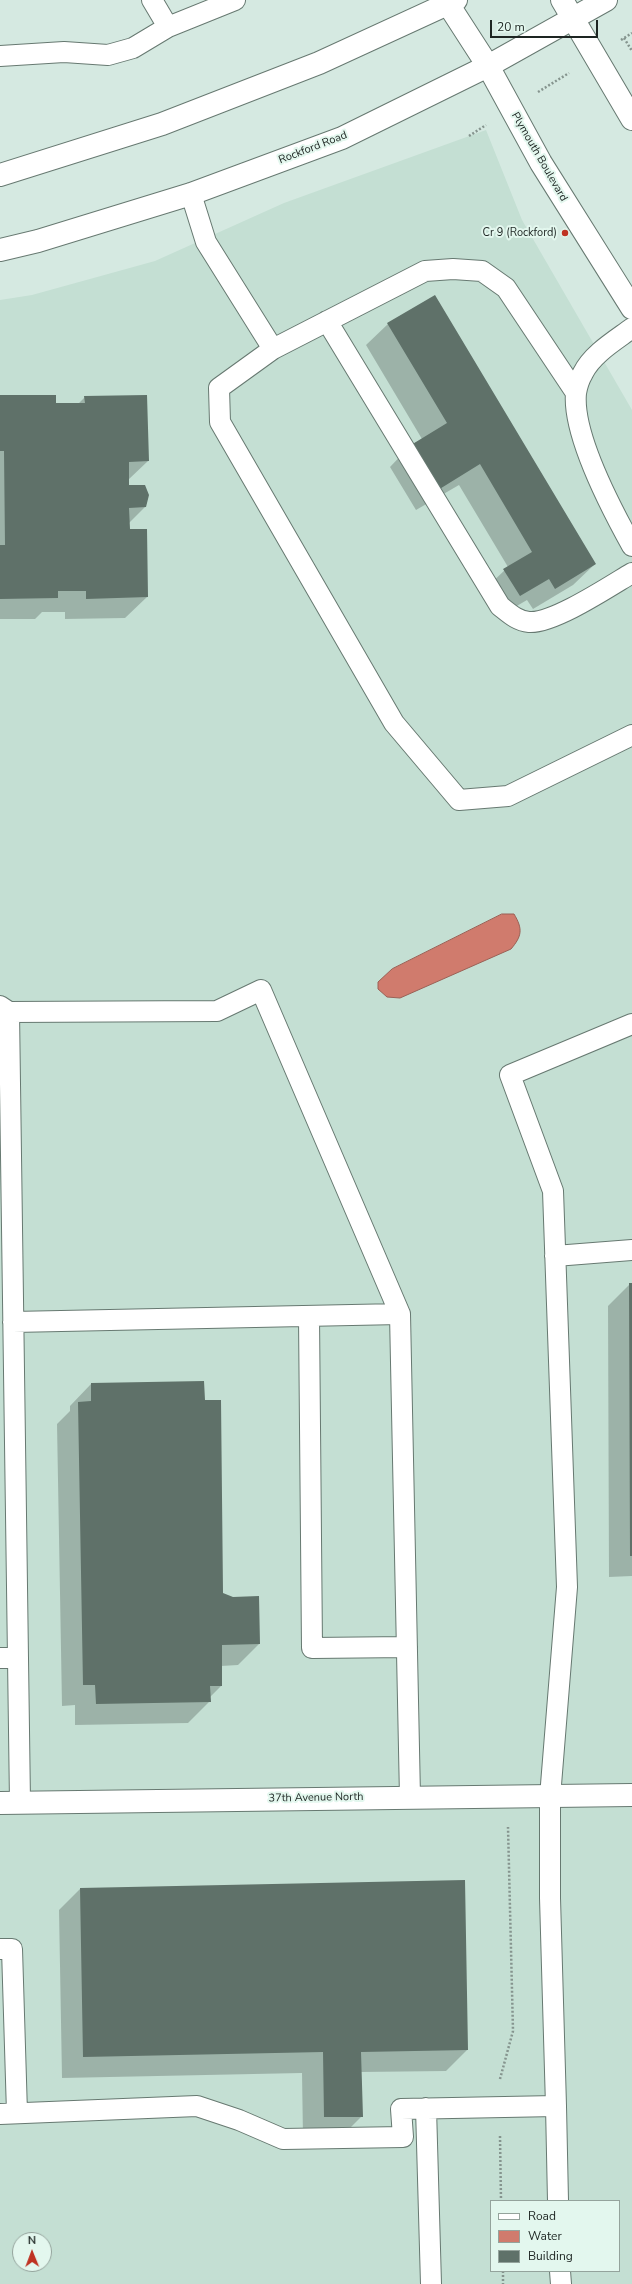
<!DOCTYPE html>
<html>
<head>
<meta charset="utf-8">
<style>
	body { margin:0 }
	#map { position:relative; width:632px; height:2284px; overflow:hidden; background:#d5e9e1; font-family:"Nunito Sans",sans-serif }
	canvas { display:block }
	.legend { position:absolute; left:490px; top:2200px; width:130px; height:72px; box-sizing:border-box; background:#e3f7ee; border:1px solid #94a39c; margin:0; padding:5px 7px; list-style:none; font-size:12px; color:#1d2522 }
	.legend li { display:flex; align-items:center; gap:8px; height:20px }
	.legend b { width:20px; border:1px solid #94a39c }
	.north { position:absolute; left:12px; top:2232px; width:40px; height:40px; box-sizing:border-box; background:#e3f7ee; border:1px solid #94a39c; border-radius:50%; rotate:359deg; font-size:11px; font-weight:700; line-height:16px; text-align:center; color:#1d2522 }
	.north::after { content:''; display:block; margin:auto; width:14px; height:18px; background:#bf3222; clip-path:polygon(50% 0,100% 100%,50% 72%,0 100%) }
	.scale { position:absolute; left:490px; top:20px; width:108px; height:18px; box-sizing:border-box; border:2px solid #1d2522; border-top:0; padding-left:5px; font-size:12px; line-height:14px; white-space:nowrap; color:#1d2522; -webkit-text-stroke:3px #e3f7ee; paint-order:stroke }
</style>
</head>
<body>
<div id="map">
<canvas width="632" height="2284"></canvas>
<ul class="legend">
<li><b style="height:5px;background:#fff"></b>Road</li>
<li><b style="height:11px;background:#d07b6d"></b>Water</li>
<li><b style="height:11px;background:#5f7169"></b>Building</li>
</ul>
<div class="north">N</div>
<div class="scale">20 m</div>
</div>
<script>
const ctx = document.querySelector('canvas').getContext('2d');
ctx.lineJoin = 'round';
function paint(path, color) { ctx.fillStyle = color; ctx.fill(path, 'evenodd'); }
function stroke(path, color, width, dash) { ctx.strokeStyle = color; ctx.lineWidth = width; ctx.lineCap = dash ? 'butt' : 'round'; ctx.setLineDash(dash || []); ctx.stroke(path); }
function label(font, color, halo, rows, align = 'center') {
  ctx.font = font + ' "Nunito Sans",sans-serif'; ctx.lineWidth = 4; ctx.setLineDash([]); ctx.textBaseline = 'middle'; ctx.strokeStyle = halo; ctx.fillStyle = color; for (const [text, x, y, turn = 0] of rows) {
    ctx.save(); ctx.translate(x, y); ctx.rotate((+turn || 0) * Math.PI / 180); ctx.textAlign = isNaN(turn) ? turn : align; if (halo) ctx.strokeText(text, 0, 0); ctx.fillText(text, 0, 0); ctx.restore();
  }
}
const built = new Path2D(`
	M486 130 522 220 632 410V2284H0V300L32 295 155 261 284 203ZM491 2201H619V2271H491ZM20 2240H44V2264H20Z`);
const water = new Path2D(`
	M502 914H514C523 929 522 936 511 949L400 998 387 997 378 989V982L392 969Z`);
const shadow = new Path2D(`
	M388 324 595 564 573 585 533 609 527 600 498 617 483 591 508 567 459 485 416 510 390 467 411 445 422 439 366 345Z
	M0 397 55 404H78L85 397 148 461 128 480V486L145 507 129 523V530H146L147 597 125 618 65 619V612H42L35 619H0Z
	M630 1284H632V1576L609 1577 608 1306Z
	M91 1384 222 1594 232 1598 258 1597 259 1644 238 1665 221 1666V1686L210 1697V1701L188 1723 75 1725V1705L62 1706 57 1424 70 1411V1406Z
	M80 1889 467 2050 446 2071 361 2072 362 2116 340 2138H303L302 2073 62 2078 59 1910Z`);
const building = new Path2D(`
	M435 295 596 564 555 589 549 579 520 596 503 569 532 552 480 464 438 490 411 445 447 423 387 323Z
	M0 395H56V403H85L84 396 147 395 149 461 129 462V485H145L149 495 146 507 129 508 130 529H147L148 597 86 599V591H58V598L0 599V545H5L4 451H0Z
	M629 1283H632V1556H630Z
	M204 1381 205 1400H221L223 1593 233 1597 259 1596 260 1644 222 1645V1686H210L211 1702 96 1704 95 1685H83L78 1402 91 1401V1383Z
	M465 1880 468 2050 361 2052 363 2117H324L323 2052 83 2057 80 1888Z`);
const path = new Path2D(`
	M624 38 632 51
	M621 40 632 33
	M538 92 569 73
	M469 136 486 125
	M500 2079 513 2031 508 1827
	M500 2136 501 2201
	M503 2271V2284`);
const service = new Path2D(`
	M152 0 168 27 235 0
	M0 56 64 52 108 55 133 48 168 27
	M191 194 206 242 273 349 219 388 220 422 394 723 459 800 508 796 632 735
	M327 321 500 606C509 613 517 621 529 622 553 624 610 586 632 573
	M632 328C616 340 592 354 583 373 580 378 577 387 576 393 572 435 612 510 632 546
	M273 349 425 271 453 269 482 271 506 288 576 393
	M0 1006 9 1012 217 1011 261 990 400 1314 410 1797
	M9 1012 20 1802
	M555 1256 632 1250
	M309 1316 312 1648 407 1647
	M13 1322 400 1314
	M0 1658H18
	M0 1949H12L17 2113
	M556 2106 558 2201
	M426 2108 431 2284
	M0 2114 197 2106 239 2120 283 2139 403 2137 401 2109 556 2106 550 1898V1797L567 1587 553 1191 510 1075 632 1024
	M560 2271 561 2284`);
const minor = new Path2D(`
	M0 1803 632 1795`);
const tertiary = new Path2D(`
	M562 0 632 119
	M448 4 488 66 541 163 632 308`);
const secondary = new Path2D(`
	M0 175 162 124 319 63 456 0
	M0 250 38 241 191 194 342 138 488 66 606 0`);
const markers = [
	[565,233,4,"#bf3222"]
];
const streetNames = [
	["Rockford Road",313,148,-21],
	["Plymouth Boulevard",539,157,60],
	["37th Avenue North",316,1798,-1]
];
const poiNames = [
	["Cr 9 (Rockford)",557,233]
];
paint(built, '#c4dfd3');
paint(water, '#d07b6d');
stroke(water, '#9a6156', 1);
paint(shadow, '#0003');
paint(building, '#5f7169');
stroke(service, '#677971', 22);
stroke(minor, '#677971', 24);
stroke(tertiary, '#677971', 24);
stroke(secondary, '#677971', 24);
stroke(path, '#85948e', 2.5, [2, 2]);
stroke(service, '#fff', 20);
stroke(minor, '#fff', 22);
stroke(tertiary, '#fff', 22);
stroke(secondary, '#fff', 22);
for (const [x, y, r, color] of markers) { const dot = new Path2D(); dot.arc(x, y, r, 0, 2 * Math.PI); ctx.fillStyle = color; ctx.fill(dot); stroke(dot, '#e3f7ee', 1.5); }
label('11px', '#1d2522', '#e3f7ee', streetNames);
label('11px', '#1d2522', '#e3f7ee', poiNames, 'right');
</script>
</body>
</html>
